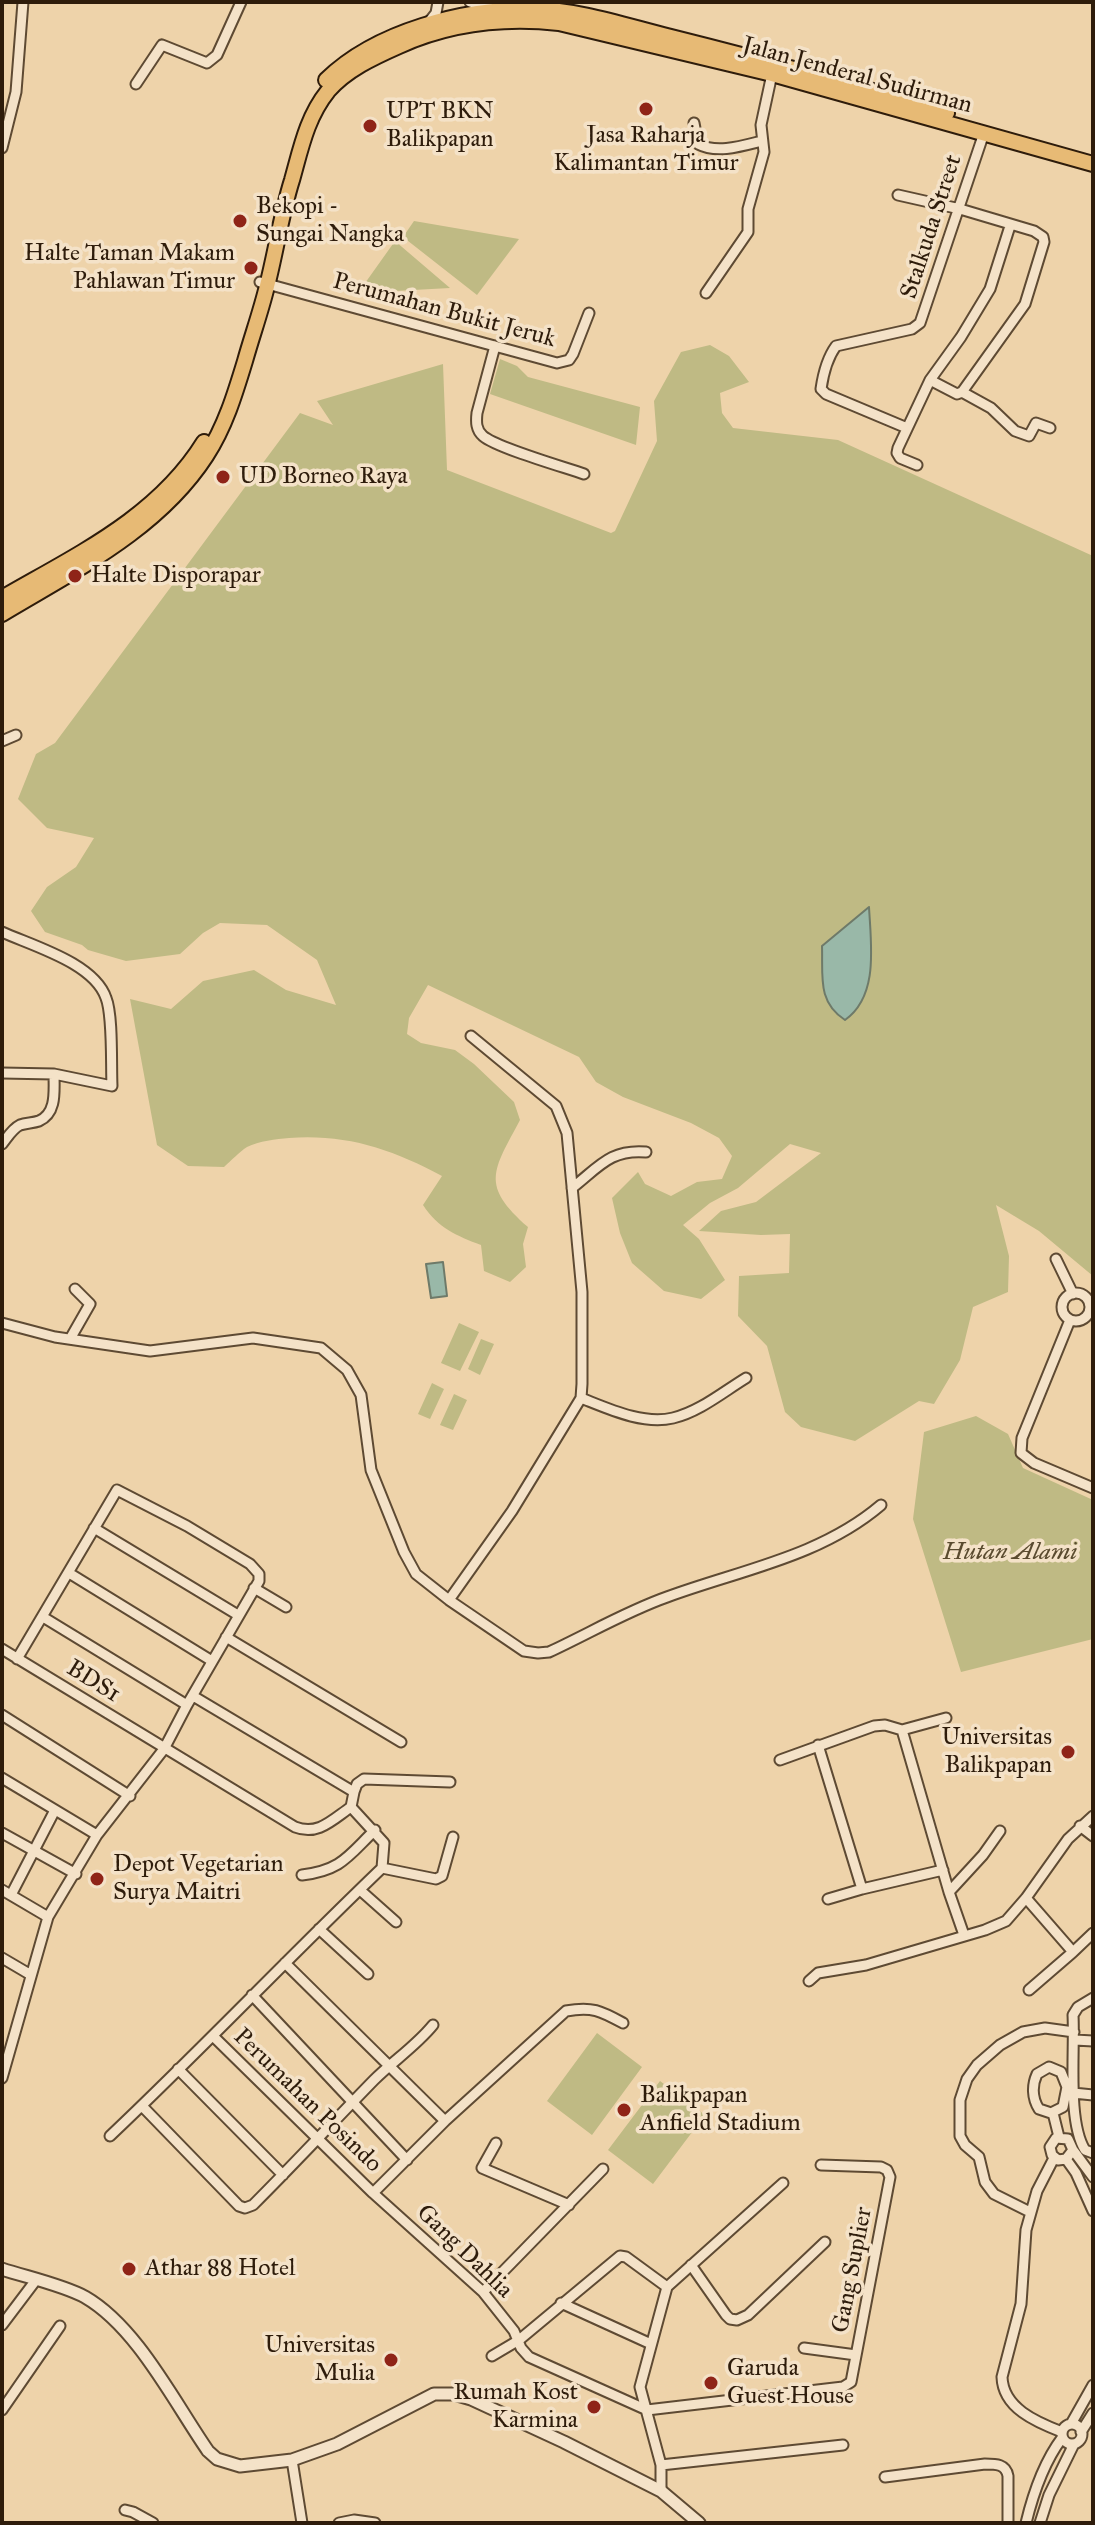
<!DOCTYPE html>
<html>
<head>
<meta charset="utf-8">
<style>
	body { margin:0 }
	#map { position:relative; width:1095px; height:2525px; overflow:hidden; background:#eed3aa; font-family:"IM FELL Great Primer",serif }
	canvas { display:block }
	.frame { position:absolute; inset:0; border:4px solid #2e1c0b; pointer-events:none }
</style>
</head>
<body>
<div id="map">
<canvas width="1095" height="2525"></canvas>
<div class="frame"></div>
</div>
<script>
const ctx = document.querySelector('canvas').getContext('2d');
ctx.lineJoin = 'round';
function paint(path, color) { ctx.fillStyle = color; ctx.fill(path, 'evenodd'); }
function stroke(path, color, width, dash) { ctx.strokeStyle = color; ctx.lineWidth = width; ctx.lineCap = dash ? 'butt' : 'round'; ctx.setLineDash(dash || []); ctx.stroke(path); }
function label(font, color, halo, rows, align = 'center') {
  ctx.font = font + ' "IM FELL Great Primer",serif'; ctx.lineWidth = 7; ctx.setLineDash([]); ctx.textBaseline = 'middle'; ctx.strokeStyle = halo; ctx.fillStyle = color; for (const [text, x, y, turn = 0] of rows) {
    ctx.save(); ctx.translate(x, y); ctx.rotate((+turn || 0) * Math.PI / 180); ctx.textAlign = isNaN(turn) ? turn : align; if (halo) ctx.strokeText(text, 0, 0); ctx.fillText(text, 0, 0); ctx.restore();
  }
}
const green = new Path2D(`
	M414 221 519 239 477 295 403 237Z
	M395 241 450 288 358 293Z
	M710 345 729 356 749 382 720 393 722 413 733 428 838 440 1093 556V1276L1039 1231 996 1205 1009 1256 1008 1292 973 1307 960 1360 934 1404 919 1401 855 1441 801 1427 785 1412 767 1346 738 1316 739 1276 789 1273 790 1234 761 1235 699 1231 721 1211 756 1202 821 1153 790 1144 738 1188 710 1203 683 1225 699 1239 725 1280 701 1299 664 1291 632 1263 620 1233 612 1198 638 1172 645 1184 671 1196 697 1182 722 1179 732 1156 719 1138 691 1123 623 1097 596 1082 579 1057 428 985 409 1018 407 1034 421 1043 455 1050 474 1064 514 1102 520 1120C493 1171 480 1185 528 1227L523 1244 526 1267 510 1282 484 1271 481 1245C457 1236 438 1228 423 1205L442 1176C391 1149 347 1134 289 1138 276 1139 259 1141 247 1147 239 1152 231 1161 224 1167L188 1166 157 1145 130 999 171 1009 203 981 254 970 286 990 336 1005 317 960 267 925 220 923 203 933 180 954 126 961 88 950 82 945 45 932 31 911 47 887 76 867 94 838 47 828 18 799 36 754 55 743 300 413 333 425 317 401 443 364 447 470 611 533 615 531 657 441 654 401 681 352Z
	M500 359 517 366 528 377 640 407 636 445 490 394Z
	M459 1323 479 1332 460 1371 441 1363Z
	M481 1339 494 1344 480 1375 468 1369Z
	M432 1383 444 1389 430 1419 418 1414Z
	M454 1394 467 1400 453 1430 440 1425Z
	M976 1416 1008 1434 1023 1468 1093 1500V1639L961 1672 913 1519 924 1432Z
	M597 2033 642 2067 592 2135 547 2101Z
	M660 2081 705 2115 653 2184 608 2150Z`);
const water = new Path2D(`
	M869 907C871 945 879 996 845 1020 817 1002 823 976 822 946Z
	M443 1262 447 1296 431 1298 426 1264Z`);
const minor = new Path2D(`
	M470 2 490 8
	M428 23 436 13 438 2
	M136 84 162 45 207 63 217 55 241 2
	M694 123 698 144C717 154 742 146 762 141
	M2 148 16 92 23 2
	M898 195 960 209 1034 231 1043 237 1044 242 1025 304 962 392 957 394 930 380
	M260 282 557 363 569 360 573 354 589 313
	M706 293 748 232V209L764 152 761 125 772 74
	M495 346 477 413C476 422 476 430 483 436 497 448 564 467 584 474
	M962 392 991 408 1015 431 1029 436 1036 423 1050 428
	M907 428 826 394 821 389C823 375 828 357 836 346L912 329 920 323 984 133
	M917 465 900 458 897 453 898 448 930 380 961 337 990 289 1010 226
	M2 741 16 735
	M2 932C33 946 94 963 106 998 113 1015 111 1064 112 1086L54 1074
	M2 1073 54 1074C54 1091 57 1113 39 1121 33 1123 26 1123 20 1125 12 1129 7 1138 2 1144
	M572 1188C599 1167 610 1149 646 1152
	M1056 1259 1073 1294
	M1062 1307a14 14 0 1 1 28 0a14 14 0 1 1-28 0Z
	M1070 1320 1022 1438 1021 1453 1034 1463 1093 1488
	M2 1323 55 1337 150 1351 253 1338 321 1348 347 1370 361 1395 371 1470 404 1552 416 1574 449 1600 524 1651 538 1653 549 1652C588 1634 627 1611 667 1597 740 1570 820 1557 881 1505
	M70 1339 90 1304 75 1289
	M581 1398C609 1409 643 1425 673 1418 699 1412 723 1392 746 1378
	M94 1528 238 1615
	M69 1573 212 1661
	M254 1588 286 1607
	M449 1600 512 1511 581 1398 582 1384V1292L567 1133 556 1106 471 1036
	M43 1617 187 1705
	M226 1637 401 1742
	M2 1649 295 1827C318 1836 332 1820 351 1807L354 1792 193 1696
	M2 1715 130 1796
	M902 1730 949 1892 964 1935
	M818 1745 862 1889 943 1870
	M780 1760 874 1726 885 1725 902 1730 946 1718
	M2 1778 97 1835
	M354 1792 357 1784 364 1779 450 1782
	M351 1807 384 1843 382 1868
	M1080 1826 1093 1836
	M2 1833 76 1874
	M302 1875C342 1870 348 1856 375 1830
	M2 1890 48 1917
	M360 1890 396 1922
	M949 1892 983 1855 1000 1831
	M11 1895 55 1810
	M1026 1898 1073 1952 1093 1933
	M828 1899 862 1889
	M319 1929 368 1974
	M2 1958 31 1975
	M285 1963 445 2121
	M809 1981 818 1973 866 1965 985 1930 1006 1921 1026 1898 1068 1839 1093 1816
	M1029 1990 1073 1952
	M252 1995 407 2160
	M1093 1998 1078 2007 1073 2015C1075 2051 1067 2121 1085 2150L1093 2153
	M214 2037 373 2193 483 2292 514 2331 521 2348 529 2357 647 2410 843 2387 851 2382 890 2177 887 2170 881 2167 821 2165
	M1075 2040 1093 2041
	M1049 2067 1061 2072 1067 2087 1063 2107 1051 2113 1039 2109C1032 2098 1032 2085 1037 2074Z
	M178 2069 283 2175
	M2 2078 48 1917 97 1835 164 1749 187 1705 259 1581V1574L250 1564 187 1526 117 1490 17 1659
	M1073 2093 1093 2095
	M142 2106 239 2206 245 2208 253 2205C294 2164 334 2121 374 2080 393 2061 416 2046 433 2025
	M1053 2113 1059 2137
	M110 2136C203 2048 290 1956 382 1868L436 1879 442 1876 453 1837
	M496 2143 482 2168 569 2205
	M1073 2150 1066 2159 1058 2160 1052 2155 1050 2147 1056 2138 1068 2139 1073 2150 1093 2177
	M1054 2158 1037 2191 1026 2230 1021 2304 1002 2377C1003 2408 1036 2422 1062 2432
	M1066 2159 1076 2173 1093 2211
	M373 2193 445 2121 566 2011C592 2006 601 2011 623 2023
	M1030 2212 994 2194 985 2182 979 2157 965 2145 960 2136V2100L967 2079 977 2065 1000 2045 1023 2032 1045 2028 1074 2032
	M691 2265 726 2315 730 2319 737 2320 748 2315 825 2242
	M483 2292 603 2169
	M561 2303 651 2344
	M2 2325 36 2280
	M804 2348 856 2355
	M492 2356 519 2340 620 2256 626 2257 667 2287
	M2 2410 60 2326
	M1062 2434a10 10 0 1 1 20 0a10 10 0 1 1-20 0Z
	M1071 2424 1093 2385
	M1081 2432 1093 2413
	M292 2460 302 2523
	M661 2465 843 2445
	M885 2477 985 2464C996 2464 1006 2464 1008 2476V2523
	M661 2491V2465L640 2387 667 2287 783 2183
	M125 2510 133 2512 153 2523
	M339 2523 354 2520 375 2523
	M1026 2523C1033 2494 1044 2462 1062 2438
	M1040 2523 1049 2495 1074 2444`);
const tertiary = new Path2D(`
	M2 2269C26 2277 63 2285 85 2297 137 2327 174 2402 208 2451L217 2459 240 2466 292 2460 337 2444 434 2394H454L471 2399 564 2442 661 2491 699 2523`);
const trunk = new Path2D(`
	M326 80C376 31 465 8 534 9 580 10 626 26 671 37 763 60 855 85 947 113
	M2 598C76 555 157 518 204 442
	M2 614C75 570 158 530 206 456 225 427 235 394 245 361 252 336 261 311 267 286 276 251 281 215 292 180 301 148 307 117 328 91 346 70 374 57 399 46 450 23 504 17 559 23L772 74 1093 164`);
const markers = [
	[646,109,8,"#8f2418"],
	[370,126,8,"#8f2418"],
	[240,221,8,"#8f2418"],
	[251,268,8,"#8f2418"],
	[223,477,8,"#8f2418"],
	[75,576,8,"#8f2418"],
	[1068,1752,8,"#8f2418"],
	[97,1879,8,"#8f2418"],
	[624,2110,8,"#8f2418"],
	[129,2269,8,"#8f2418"],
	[391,2360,8,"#8f2418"],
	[711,2383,8,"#8f2418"],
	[594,2407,8,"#8f2418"]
];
const streetNames = [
	["Jalan Jenderal Sudirman",857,76,15],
	["Stalkuda Street",932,227,-72],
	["Perumahan Bukit Jeruk",444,311,15],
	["BDS1",93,1682,32],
	["Perumahan Posindo",307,2101,44],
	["Gang Dahlia",464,2252,44],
	["Gang Suplier",853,2270,-79]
];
const poiNames = [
	["UPT BKN",386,112],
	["Balikpapan",386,140],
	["Jasa Raharja",646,136,"center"],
	["Kalimantan Timur",646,164,"center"],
	["Bekopi -",256,207],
	["Sungai Nangka",256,235],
	["Halte Taman Makam",235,254,"right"],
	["Pahlawan Timur",235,282,"right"],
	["UD Borneo Raya",239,477],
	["Halte Disporapar",91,576],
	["Universitas",1052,1738,"right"],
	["Balikpapan",1052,1766,"right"],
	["Depot Vegetarian",113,1865],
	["Surya Maitri",113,1893],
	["Balikpapan",640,2096],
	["Anfield Stadium",640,2124],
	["Athar 88 Hotel",145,2269],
	["Universitas",375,2346,"right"],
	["Mulia",375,2374,"right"],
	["Garuda",727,2369],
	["Guest House",727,2397],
	["Rumah Kost",578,2393,"right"],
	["Karmina",578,2421,"right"]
];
const parkNames = [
	["Hutan Alami",1010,1553]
];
paint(green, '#bfba84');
paint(water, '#99b8a8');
stroke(water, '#6e7a69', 2);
stroke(minor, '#5e4a33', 13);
stroke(tertiary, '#5e4a33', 15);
stroke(trunk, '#2e1c0b', 18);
stroke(minor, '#f4e2c8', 9);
stroke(tertiary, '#f4e2c8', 11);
stroke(trunk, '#e7ba75', 14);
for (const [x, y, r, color] of markers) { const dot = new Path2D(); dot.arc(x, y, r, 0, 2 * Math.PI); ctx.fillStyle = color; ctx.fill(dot); stroke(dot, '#f4e2c8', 3); }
label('24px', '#2e1c0b', '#f4e2c8', streetNames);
label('24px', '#2e1c0b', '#f4e2c8', poiNames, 'left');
label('italic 24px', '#5a4b2f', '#f4e2c8', parkNames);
</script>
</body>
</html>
